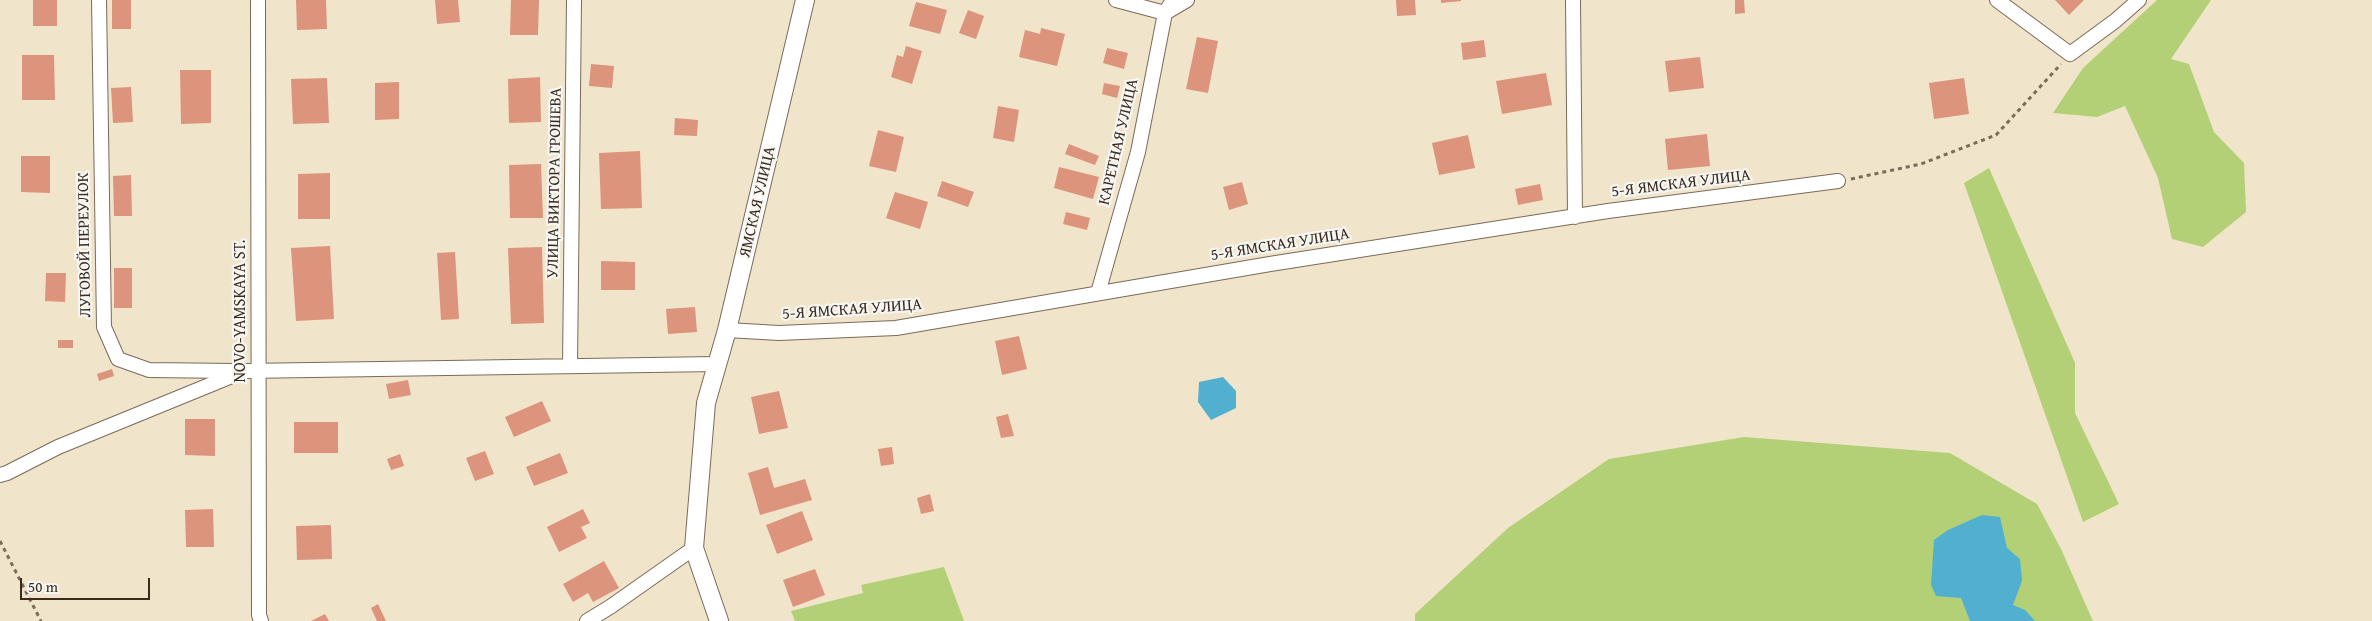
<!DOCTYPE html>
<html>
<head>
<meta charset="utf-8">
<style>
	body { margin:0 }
	#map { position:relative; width:2372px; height:621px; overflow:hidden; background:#f0e4ca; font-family:"Gentium Book Plus",serif }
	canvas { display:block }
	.scale { position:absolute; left:20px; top:578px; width:130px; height:22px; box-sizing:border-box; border:2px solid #3b2a1e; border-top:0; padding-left:6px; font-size:15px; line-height:18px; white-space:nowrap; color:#3b2a1e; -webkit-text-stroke:4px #f6f6f2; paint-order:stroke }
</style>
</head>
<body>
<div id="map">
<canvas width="2372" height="621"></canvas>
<div class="scale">50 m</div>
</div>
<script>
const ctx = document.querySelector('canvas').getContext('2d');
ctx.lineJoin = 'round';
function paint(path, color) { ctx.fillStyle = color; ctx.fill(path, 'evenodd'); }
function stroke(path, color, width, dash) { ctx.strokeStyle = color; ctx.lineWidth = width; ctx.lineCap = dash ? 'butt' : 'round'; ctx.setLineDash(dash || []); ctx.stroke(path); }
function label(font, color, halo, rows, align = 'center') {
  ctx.font = font + ' "Gentium Book Plus",serif'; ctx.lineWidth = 4.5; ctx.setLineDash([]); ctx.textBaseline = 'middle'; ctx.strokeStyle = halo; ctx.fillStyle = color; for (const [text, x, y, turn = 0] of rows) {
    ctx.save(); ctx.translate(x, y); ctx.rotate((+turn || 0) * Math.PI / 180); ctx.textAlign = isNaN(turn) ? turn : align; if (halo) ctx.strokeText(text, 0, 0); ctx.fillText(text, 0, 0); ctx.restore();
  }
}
const green = new Path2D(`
	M2157 0H2211L2171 59 2189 64 2214 132 2244 163 2246 212 2203 247 2172 239 2158 178 2125 106 2097 117 2053 113 2083 68Z
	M1989 168 2075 363V413L2119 504 2083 522 1964 183Z
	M1744 437 1950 453 2037 504 2061 549 2093 621H1415V614L1508 528 1609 459Z
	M944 567 964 621H795L791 611 863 593 861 585Z`);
const water = new Path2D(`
	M1223 377 1236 391V408L1211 420 1198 402 1199 382Z
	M1982 515 2000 517 2007 548 2020 559 2022 581 2013 605 2025 610 2035 621H1970L1961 598 1936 596 1931 585 1934 540 1948 530Z`);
const building = new Path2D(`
	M33 0H57V26H33Z
	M112 0H131V29H112Z
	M296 0H326L327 29 297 30Z
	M435 0H458L460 22 437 24Z
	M511 0H539L538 35H510Z
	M1396 0H1415L1416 15 1397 16Z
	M1441 0H1461V1L1441 3Z
	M1735 0H1744L1745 13 1735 14Z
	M2055 0H2084L2069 15Z
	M916 2 947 10 940 34 909 26Z
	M968 10 984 16 976 39 959 33Z
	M1041 28 1065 34 1057 66 1019 57 1025 30 1040 34Z
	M1197 37 1218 41 1208 93 1186 89Z
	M1484 40 1486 57 1463 60 1461 43Z
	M906 46 922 51 912 84 891 77 897 55 903 57Z
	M1107 48 1128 53 1124 69 1103 63Z
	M22 55H54L55 100H22Z
	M1700 57 1704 88 1669 92 1665 61Z
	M591 64 614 66 612 88 589 86Z
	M180 70H211V123L181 124Z
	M1546 73 1552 105 1502 114 1496 81Z
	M540 77 541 122 509 123 508 79Z
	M327 78 329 123 293 124 291 79Z
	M1964 78 1969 114 1934 119 1929 83Z
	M399 82V119L375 120V83Z
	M1104 83 1120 86 1117 98 1102 94Z
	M131 87 133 122 113 123 111 88Z
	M998 106 1019 110 1014 142 993 138Z
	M675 118 698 120 697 136 674 135Z
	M878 130 904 137 896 172 869 166Z
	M1707 134 1710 166 1668 170 1665 139Z
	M1468 135 1475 168 1439 175 1432 143Z
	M1069 144 1099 156 1095 165 1065 154Z
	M640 151 642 208 601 209 599 153Z
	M21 156H50V193L21 192Z
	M541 164 543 218H510L509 165Z
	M1059 167 1099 177 1093 199 1054 188Z
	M330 173V219H298V174Z
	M131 175 132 216H114L113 176Z
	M942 181 974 192 968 207 937 196Z
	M1242 182 1248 204 1229 210 1223 187Z
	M1540 184 1543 200 1518 205 1515 189Z
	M895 192 928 202 920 229 886 218Z
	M1066 212 1090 218 1087 230 1063 224Z
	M330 246 334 319 296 321 291 248Z
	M542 247 544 323 511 324 508 248Z
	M455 252 459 319 441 320 437 253Z
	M601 261 635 262V290H601Z
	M114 268H132V308H114Z
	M46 273H66L65 302 45 301Z
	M695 307 697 332 668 334 666 309Z
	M1019 336 1027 369 1002 375 995 341Z
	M58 340H73V348H58Z
	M112 369 114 376 99 381 97 374Z
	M408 380 411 395 389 399 386 384Z
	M779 391 788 428 759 434 751 397Z
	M542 401 551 421 514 437 505 417Z
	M1008 414 1014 436 1001 438 996 417Z
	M185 419H215V456L185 455Z
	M294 422H338V453H294Z
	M892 447 894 464 881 466 878 449Z
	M485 451 494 474 475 481 466 458Z
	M560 453 568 473 534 486 526 467Z
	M400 454 404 466 391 470 387 459Z
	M768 467 774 488 805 479 812 500 760 515 748 473Z
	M930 494 934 511 921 514 917 498Z
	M213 509 214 547H186L185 510Z
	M583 509 590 523 581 527 587 538 559 552 547 527Z
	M802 511 813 540 777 554 766 525Z
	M331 525 332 559 297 560 296 526Z
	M604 561 619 588 593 602 588 593 573 602 563 584Z
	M815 569 825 595 793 607 783 580Z
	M378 604 386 621H377L371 608Z
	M325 614 329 621H311Z`);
const path = new Path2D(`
	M1851 179 1921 164 1996 135 2061 64
	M0 541 41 621`);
const minor = new Path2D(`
	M99 0 104 327 118 359 149 370 235 371
	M258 0 259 615 261 621
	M1116 0 1165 13 1187 0
	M1573 0 1575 217
	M1997 0 2070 54 2115 21 2139 0
	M1098 293 1138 152 1165 13 1173 0
	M727 330 779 333 896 328 1270 264 1608 211 1838 181
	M570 366 574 0
	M0 475 7 473 58 447 244 371 717 364
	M587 621 610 607 694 548`);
const tertiary = new Path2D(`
	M719 621 694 548 706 403 727 330 805 0`);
const streetNames = [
	["КАРЕТНАЯ УЛИЦА",1119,142,-77],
	["УЛИЦА ВИКТОРА ГРОШЕВА",555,183,-89],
	["5-Я ЯМСКАЯ УЛИЦА",1681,184,-7],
	["ЯМСКАЯ УЛИЦА",758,202,-77],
	["ЛУГОВОЙ ПЕРЕУЛОК",85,245,-91],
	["5-Я ЯМСКАЯ УЛИЦА",1280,245,-9],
	["5-Я ЯМСКАЯ УЛИЦА",852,310,-4],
	["NOVO-YAMSKAYA ST.",241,311,-90]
];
paint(green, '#b3d077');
paint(water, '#51afd0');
paint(building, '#dc947c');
stroke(minor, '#7a6b5a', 16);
stroke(tertiary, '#7a6b5a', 20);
stroke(path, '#7a6b5a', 3, [4, 4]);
stroke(minor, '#fff', 14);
stroke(tertiary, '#fff', 18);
label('16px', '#3b2a1e', '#f6f6f2', streetNames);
</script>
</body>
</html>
